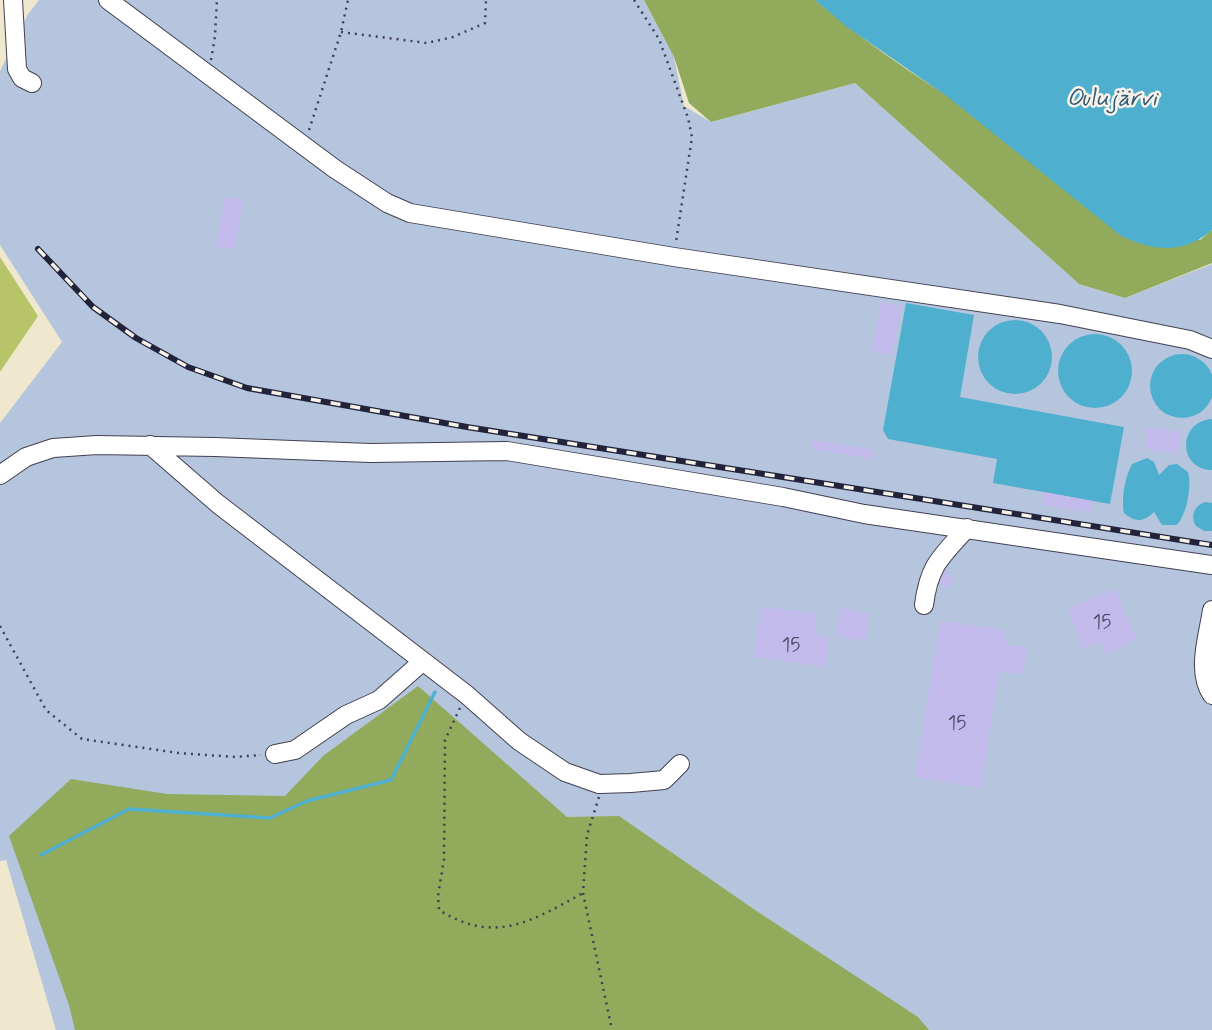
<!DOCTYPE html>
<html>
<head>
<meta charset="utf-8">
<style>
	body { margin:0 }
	canvas { display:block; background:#efe7ce }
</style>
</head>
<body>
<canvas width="1212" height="1030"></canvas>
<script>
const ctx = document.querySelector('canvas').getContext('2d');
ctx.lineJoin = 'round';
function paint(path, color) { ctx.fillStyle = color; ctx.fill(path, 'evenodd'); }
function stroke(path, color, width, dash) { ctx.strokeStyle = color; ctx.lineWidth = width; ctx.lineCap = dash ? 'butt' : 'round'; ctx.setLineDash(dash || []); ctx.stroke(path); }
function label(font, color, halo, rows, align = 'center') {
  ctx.font = font + ' Mynerve,sans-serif'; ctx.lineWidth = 5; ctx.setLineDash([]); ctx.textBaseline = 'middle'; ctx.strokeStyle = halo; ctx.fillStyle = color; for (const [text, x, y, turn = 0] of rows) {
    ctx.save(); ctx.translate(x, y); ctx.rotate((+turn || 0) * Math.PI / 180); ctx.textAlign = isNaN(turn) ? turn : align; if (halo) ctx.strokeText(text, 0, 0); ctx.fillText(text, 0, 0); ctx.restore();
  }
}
const industrial = new Path2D(`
	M39 0H644L674 57 684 106 711 122 855 83 1079 284 1125 298 1212 264V1030H56L6 860 0 861V423L62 342 0 245V71L28 14Z`);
const green = new Path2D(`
	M0 257 38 316 0 372Z`);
const forest = new Path2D(`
	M644 0H815C931 98 1069 166 1200 240L1212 230V263L1125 298 1079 284 855 83 711 122 689 103 674 57Z
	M418 686 567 817 619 816 755 910 918 1017 929 1030H75L69 1005 9 836 71 779 167 794 285 796 323 756Z`);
const water = new Path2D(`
	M815 0H1212V230C1183 255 1154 251 1121 236L948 97 847 27Z
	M906 303 974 315 960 397 1124 427 1110 504 993 483 997 459 888 439 883 430Z
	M978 357a37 37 0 1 1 74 0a37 37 0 1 1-74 0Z
	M1058 371a37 37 0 1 1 74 0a37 37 0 1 1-74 0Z
	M1150 386a32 32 0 1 1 64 0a32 32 0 1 1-64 0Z
	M1212 419V470C1177 469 1178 421 1212 419Z
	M1147 458 1154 462 1159 475 1169 465 1177 464 1188 472C1192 487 1187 513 1177 525H1162L1154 512C1144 522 1135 523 1124 513 1121 499 1125 477 1132 464Z
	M1205 502 1212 503V531H1204L1196 526C1190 516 1194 506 1205 502Z`);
const stream = new Path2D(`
	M41 855 129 809 270 818 307 801 391 780 435 692`);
const building = new Path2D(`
	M225 196 243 200 235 249 216 246Z
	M881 302 901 306 892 355 872 351Z
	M1147 427 1181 432 1178 454 1145 449Z
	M813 440 874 450 873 459 812 449Z
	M1044 492 1092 501 1090 513 1042 505Z
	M942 571 949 572 948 576 953 577 951 587 940 585Z
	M1115 589 1136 639 1107 654 1100 642 1083 649 1068 608Z
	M761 607 817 613 814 634 829 636 825 667 753 657Z
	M841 608 869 614 865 641 836 636Z
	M940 621 1006 630 1005 644 1027 647 1023 674 999 671 981 788 915 777Z`);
const path = new Path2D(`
	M634 0 659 39 688 118 692 137 676 242
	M341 32 427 43 453 37 485 23 486 0
	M211 60 215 36 217 0
	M309 130 341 32 348 0
	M0 626 46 710 82 739 178 753 235 757 261 755
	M460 708 445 740 444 859 438 896 439 910C495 945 532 921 583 893
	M599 797 587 835 583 893 612 1030`);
const minor = new Path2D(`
	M13 0 17 69 22 78 32 83
	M108 0 335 169 387 203 410 213 674 257 1060 314 1190 340 1212 349
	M150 445 218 504 467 695 519 741 565 772 599 784 631 783 664 780 680 764
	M0 475 26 457 53 448 97 445 215 447 370 453 507 451 783 497 864 514 1212 565
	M924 605C929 565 941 557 967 528
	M1212 610C1208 637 1196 671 1212 695
	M275 754 295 750 346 715 379 700 422 662`);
const rail = new Path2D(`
	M38 249 93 307 136 338 188 367 247 388 467 427 1212 545`);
const numberNames = [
	["15",1102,624],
	["15",791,647],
	["15",957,725]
];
const waterNames = [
	["Oulujärvi",1112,100]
];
paint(industrial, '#b6c5de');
paint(green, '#b7c568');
paint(forest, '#91aa5c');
paint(water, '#4fafce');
stroke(stream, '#4fafce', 3.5);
paint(building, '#c2baeb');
stroke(minor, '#414051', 20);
stroke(path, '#414051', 2.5, [2, 5]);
stroke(minor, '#fff', 18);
stroke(rail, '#22223b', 6);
stroke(rail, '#f7f3e8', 3.5, [10]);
label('19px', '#4a4867', null, numberNames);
label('italic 24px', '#345a76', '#f7f3e8', waterNames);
</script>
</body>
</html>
